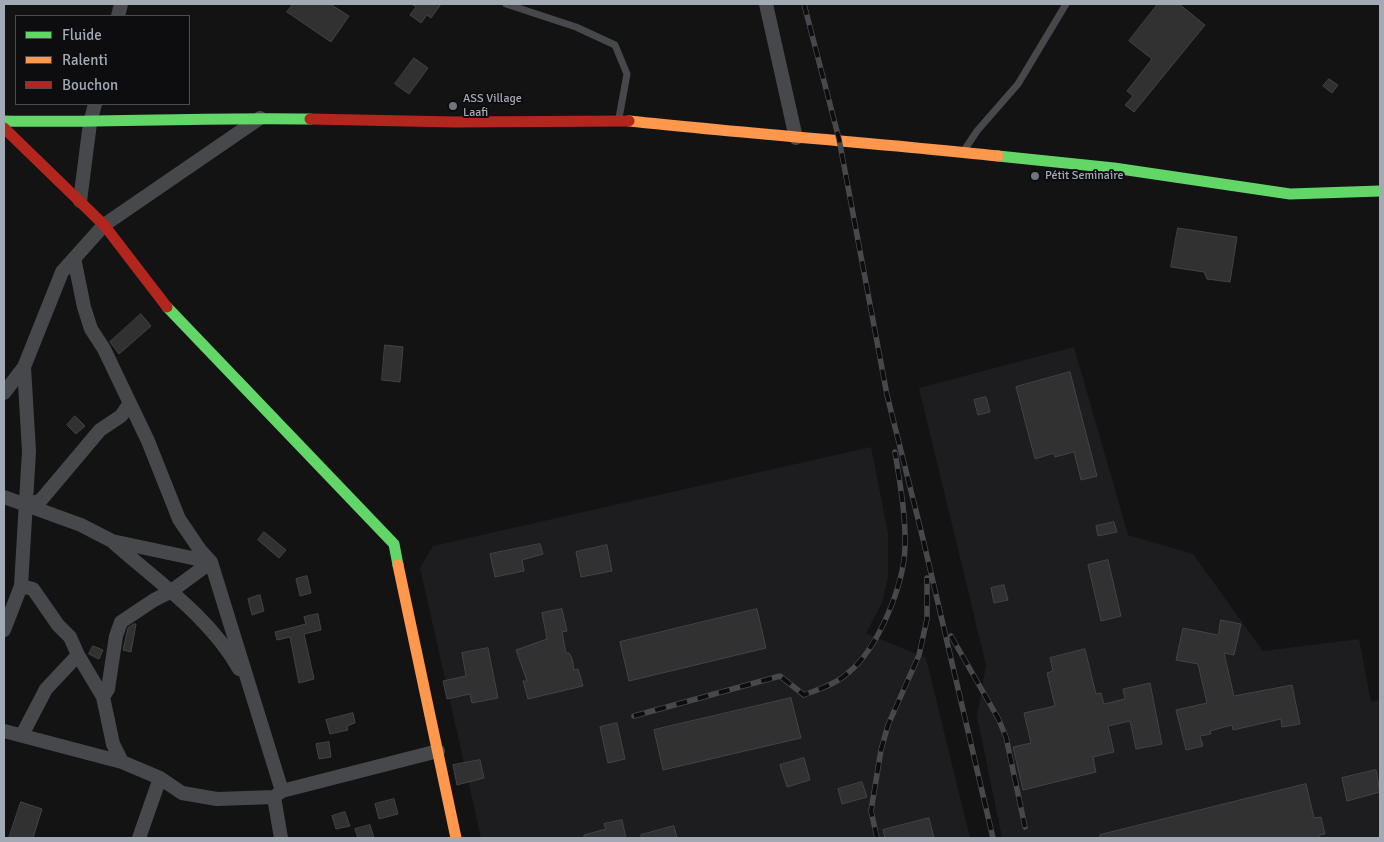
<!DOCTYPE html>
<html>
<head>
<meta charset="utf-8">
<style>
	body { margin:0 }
	#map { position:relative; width:1384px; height:842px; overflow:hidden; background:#131313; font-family:Signika,sans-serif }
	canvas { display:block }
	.frame { position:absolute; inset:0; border:5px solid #a2aab5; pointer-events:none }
	.legend { position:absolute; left:15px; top:15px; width:175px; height:90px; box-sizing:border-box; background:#0d0d0f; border:1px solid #494c51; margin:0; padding:6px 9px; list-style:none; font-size:15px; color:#a2aab5 }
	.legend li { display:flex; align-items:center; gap:10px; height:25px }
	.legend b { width:25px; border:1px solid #494c51 }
</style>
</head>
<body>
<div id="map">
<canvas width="1384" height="842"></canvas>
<div class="frame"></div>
<ul class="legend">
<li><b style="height:6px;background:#63d668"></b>Fluide</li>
<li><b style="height:6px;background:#ff974d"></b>Ralenti</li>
<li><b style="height:6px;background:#b3261e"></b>Bouchon</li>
</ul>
</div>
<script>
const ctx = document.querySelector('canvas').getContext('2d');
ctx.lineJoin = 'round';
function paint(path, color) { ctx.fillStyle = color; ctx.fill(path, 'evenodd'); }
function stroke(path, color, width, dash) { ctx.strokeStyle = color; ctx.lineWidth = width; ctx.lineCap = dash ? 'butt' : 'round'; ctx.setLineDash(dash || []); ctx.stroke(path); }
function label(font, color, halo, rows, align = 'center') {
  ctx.font = font + ' Signika,sans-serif'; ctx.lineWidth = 4; ctx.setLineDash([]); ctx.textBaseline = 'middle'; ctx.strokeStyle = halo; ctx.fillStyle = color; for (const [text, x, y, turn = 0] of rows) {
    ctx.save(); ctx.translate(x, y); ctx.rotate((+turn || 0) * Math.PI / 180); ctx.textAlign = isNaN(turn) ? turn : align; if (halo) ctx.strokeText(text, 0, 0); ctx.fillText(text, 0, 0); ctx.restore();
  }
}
const built = new Path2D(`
	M1074 347 1128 535 1193 554 1263 651 1359 639 1371 702 1380 700V838H1002L977 716 986 665 919 388Z
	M871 447 888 533V576L882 603 866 633 926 658 970 838H481L420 568 433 546Z`);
const building = new Path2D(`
	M293 4H330L349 16 331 42 287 12Z
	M412 4H441L431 18 427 15 421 23 410 15 416 7Z
	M1158 4H1179L1205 25 1134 112 1125 105 1133 96 1127 91 1152 59 1129 41Z
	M414 58 428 68 409 94 395 84Z
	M1329 79 1338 85 1332 93 1323 86Z
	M1178 228 1237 237 1230 282 1207 279 1204 272 1171 267Z
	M141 314 151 326 119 354 110 342Z
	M385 345 403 347 400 382 382 380Z
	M1070 372 1097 476 1081 480 1074 452 1055 457 1054 453 1035 459 1016 387Z
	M986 397 990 412 978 415 974 400Z
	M75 416 85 426 76 434 67 425Z
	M1114 522 1117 532 1098 536 1096 526Z
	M264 532 286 550 279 558 258 540Z
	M540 544 543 554 522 560 524 571 495 577 490 554Z
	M607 545 612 571 581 577 576 552Z
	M1108 560 1121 616 1101 621 1088 565Z
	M307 576 311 593 300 596 296 579Z
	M1004 585 1008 600 994 603 991 588Z
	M260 595 264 611 252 615 248 599Z
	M562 609 567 631 562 632 566 653H569L572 658 574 670 578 669 583 686 528 699 523 681H527L516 650 547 639 542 613Z
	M757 609 766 648 629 681 620 642Z
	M318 614 321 630 304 634 314 679 299 683 290 637 277 640 275 632 306 624 304 617Z
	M1221 620 1241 624 1234 655 1224 653 1234 696 1292 685 1300 724 1282 727 1281 719 1233 730 1232 725 1210 731 1211 734 1200 736 1203 746 1186 750 1176 710 1207 703 1198 664 1176 660 1183 628 1218 635Z
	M134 624H136L131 652 123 650 128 628Z
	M93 646 103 650 99 659 89 654Z
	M488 648 498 698 472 703 470 694 447 699 443 681 466 676 462 653Z
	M1085 649 1096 694 1101 693 1104 704 1125 699 1123 689 1150 683 1162 744 1136 749 1130 721 1108 726 1114 752 1093 757 1096 772 1023 790 1013 747 1031 743 1024 713 1055 706 1047 673 1053 671 1050 658Z
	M791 698 801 738 663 770 654 730Z
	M353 713 355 723 347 726 348 730 330 734 326 720Z
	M617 723 625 759 608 763 600 727Z
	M329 742 331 757 319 759 316 744Z
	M804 758 810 780 787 787 780 765Z
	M480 760 484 778 457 785 453 765Z
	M1376 770 1380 792 1347 801 1342 778Z
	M862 782 867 797 842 804 838 789Z
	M1306 784 1314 818 1321 817 1325 834 1319 835V838H1100V835Z
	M394 799 398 814 379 819 375 804Z
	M21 802 42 809 33 838H9Z
	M345 812 350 826 336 829 332 816Z
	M929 818 934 838H885L883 830Z
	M622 820 626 838H584V835L606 829 604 824Z
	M370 825 374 838H358L355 829Z
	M674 826 677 838H641V835Z`);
const lane = new Path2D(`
	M506 4 576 27 615 45 627 74 619 118
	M965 149 977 131 1018 84 1066 4`);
const street = new Path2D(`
	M766 4 796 138
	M118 16 121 4
	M80 201 90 123 95 104
	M74 258 84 307 91 329 104 349 148 441 179 519 200 550 211 562 282 791 274 797 281 838
	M4 393 24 367
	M4 497 81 525 112 541 211 562
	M26 506 41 500 100 430 121 416 130 403
	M114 543C157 581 211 618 239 669
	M21 586 33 589 58 625 70 637 78 655 103 697 113 744 122 762
	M4 630 21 586 29 451 24 367 62 272 104 225 260 118
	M103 697 108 689 116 636 121 622 154 600 170 592 211 562
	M4 731 122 762 160 778 182 793 217 799 274 797
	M22 735 46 689 78 655
	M282 791 438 751
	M139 838 160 778`);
const fast = new Path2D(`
	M4 121C106 123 208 117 310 119
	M998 156 1114 168 1290 194 1380 191
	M167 307 394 544 398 565`);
const slow = new Path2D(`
	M629 121C752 134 875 143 998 156
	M398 565 456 838`);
const jam = new Path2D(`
	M310 119 455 122 629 121
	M4 128 104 225 167 307`);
const rail = new Path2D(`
	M804 4 839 139 887 395 923 539 993 838
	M951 636 998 718 1006 737 1025 827
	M634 716 780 676 804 695C819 689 836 684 848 673 878 649 904 585 905 547 906 516 900 483 895 452
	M877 838 871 811 881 750 888 725 919 655 927 619V578`);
const markers = [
	[453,106,5,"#70757c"],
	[1035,176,5,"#70757c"]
];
const poiNames = [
	["ASS Village",463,99],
	["Laafi",463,113],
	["Pétit Seminaire",1045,176]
];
paint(built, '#1d1d1f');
paint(building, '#313132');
stroke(building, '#414347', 1);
stroke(lane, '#47484c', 7);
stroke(street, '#47484c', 14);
stroke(fast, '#63d668', 11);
stroke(slow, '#ff974d', 11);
stroke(jam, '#b3261e', 11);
stroke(rail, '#46484b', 5.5);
stroke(rail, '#0d0d0f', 4, [11]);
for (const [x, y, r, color] of markers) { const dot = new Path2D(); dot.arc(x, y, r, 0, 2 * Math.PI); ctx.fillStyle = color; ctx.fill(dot); stroke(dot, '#0d0d0f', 2); }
label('12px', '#a2aab5', '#0d0d0f', poiNames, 'left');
</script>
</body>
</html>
